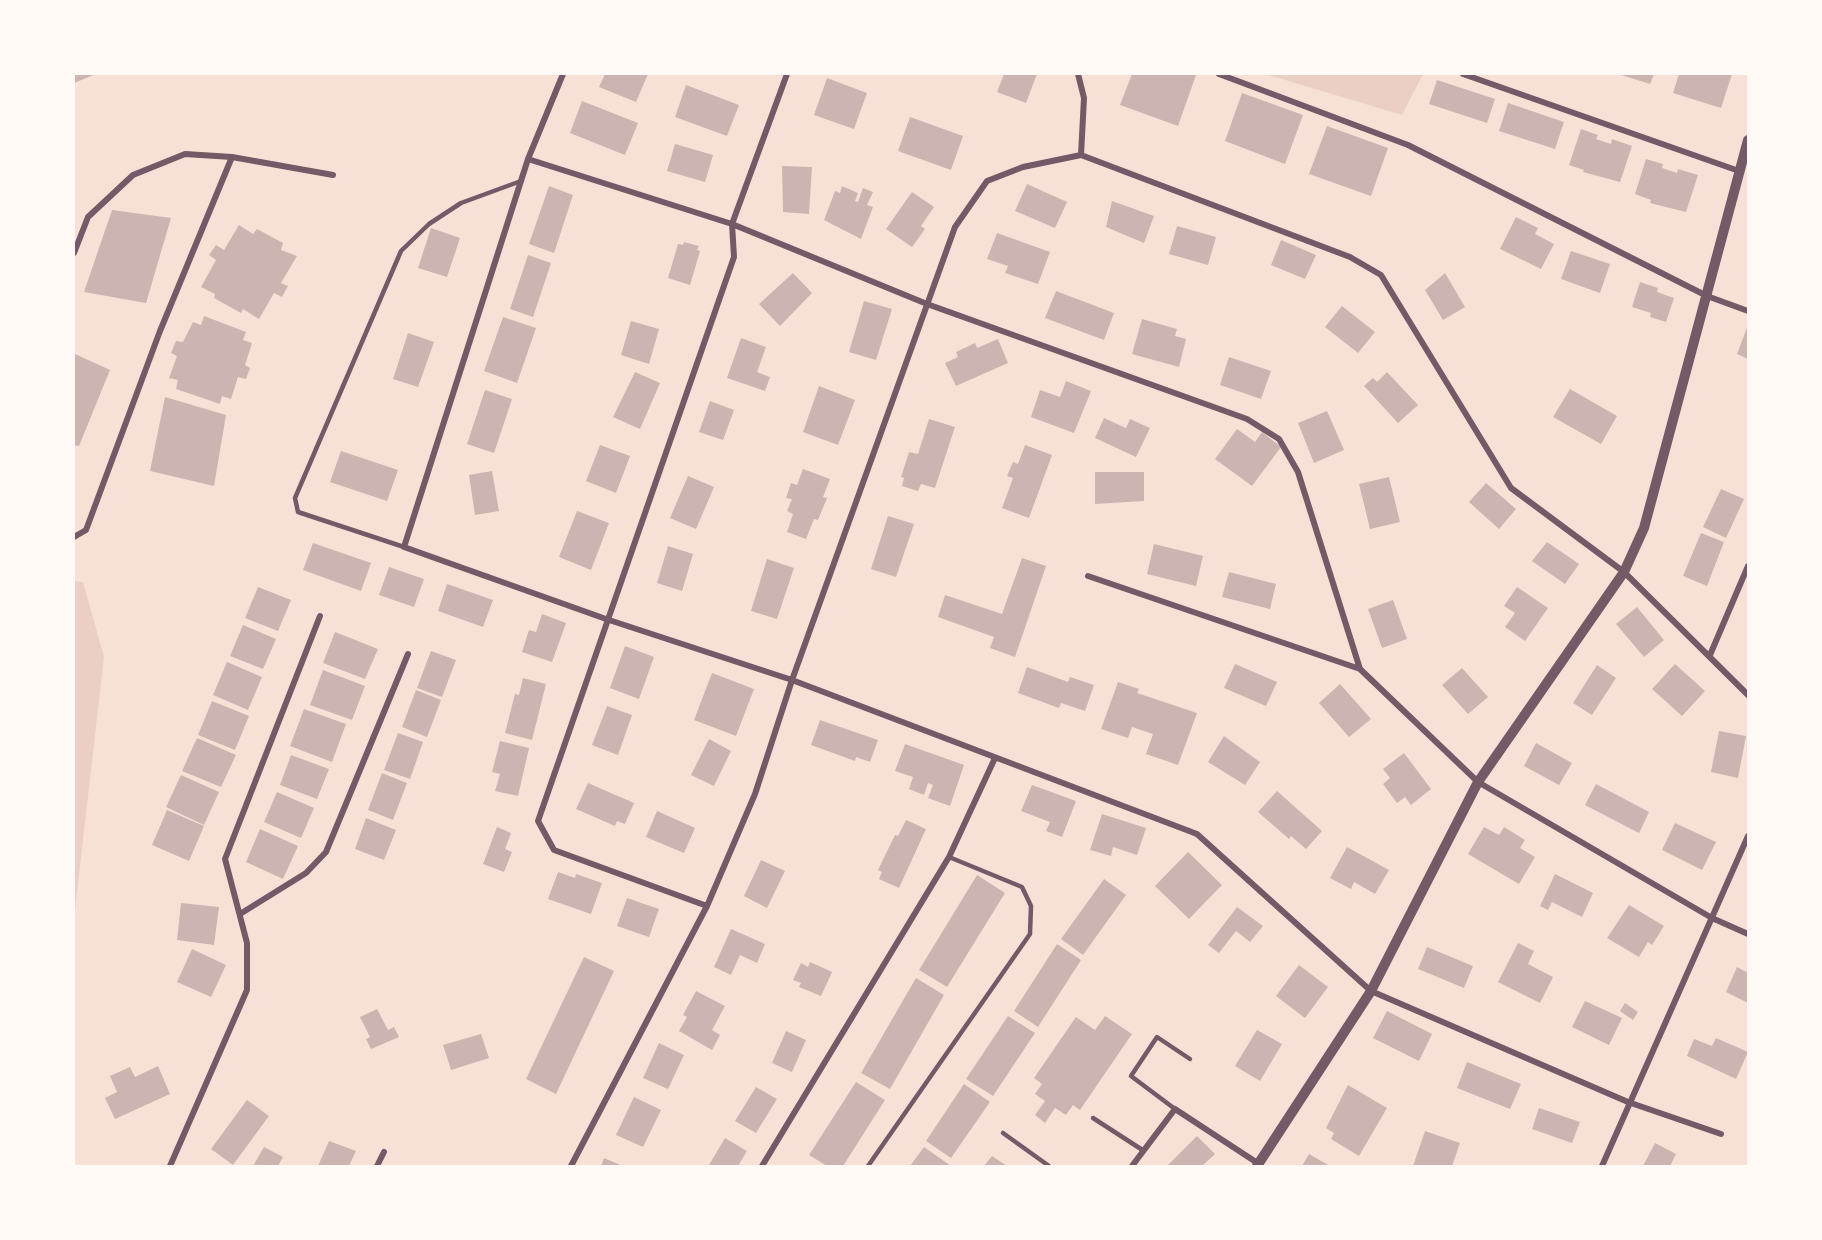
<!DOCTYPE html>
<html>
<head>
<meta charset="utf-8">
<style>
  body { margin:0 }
  #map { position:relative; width:1822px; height:1240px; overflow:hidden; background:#f7e1d7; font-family:"Fira Sans Condensed",sans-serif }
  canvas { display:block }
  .frame { position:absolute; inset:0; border:75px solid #fffaf5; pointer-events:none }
</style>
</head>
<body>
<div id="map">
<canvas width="1822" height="1240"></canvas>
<div class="frame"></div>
</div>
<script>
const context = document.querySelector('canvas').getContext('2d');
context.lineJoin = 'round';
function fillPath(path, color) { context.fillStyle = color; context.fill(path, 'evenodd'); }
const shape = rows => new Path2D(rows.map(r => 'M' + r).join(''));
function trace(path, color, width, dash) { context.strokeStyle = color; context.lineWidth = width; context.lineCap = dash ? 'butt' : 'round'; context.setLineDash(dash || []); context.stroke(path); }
const green = shape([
  [1265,74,1423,74,1402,115],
  [74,581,83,582,104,657,74,918]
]);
const building = shape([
  [74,74,96,74,74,83],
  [605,74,648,74,636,102,599,87],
  [1004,74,1037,74,1026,103,997,92],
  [1132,74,1196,75,1178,126,1120,105],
  [1618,74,1654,74,1650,84],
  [1679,74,1732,74,1721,108,1673,93],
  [827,78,867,93,854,129,814,115],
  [1437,80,1495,99,1487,123,1429,104],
  [686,85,739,105,727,136,675,117],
  [1242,93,1303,115,1285,164,1225,141],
  [582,101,638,123,625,155,570,133],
  [1508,103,1564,122,1555,149,1499,131],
  [910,117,963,136,951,170,898,151],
  [1327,126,1388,148,1371,196,1309,174],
  [1581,129,1598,135,1596,139,1611,144,1612,139,1632,146,1620,182,1583,172,1584,170,1569,165],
  [675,144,713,155,705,182,667,171],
  [1646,159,1663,164,1662,168,1677,173,1678,169,1698,175,1686,212,1650,203,1651,200,1635,194],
  [782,166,812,167,809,214,783,212],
  [1027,184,1067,202,1055,228,1015,211],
  [549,186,573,195,554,253,529,244],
  [842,186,858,193,855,201,858,202,863,188,873,192,867,205,873,207,861,239,824,220,835,191,840,193],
  [912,192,934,207,921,226,925,229,912,247,886,229],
  [1112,201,1154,216,1144,243,1106,227],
  [112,210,171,218,146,303,84,292],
  [1516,217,1538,228,1535,234,1554,244,1541,269,1500,249],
  [239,225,253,234,257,229,283,243,281,250,297,256,281,283,288,286,282,297,274,293,259,319,243,309,241,313,214,298,215,294,201,287,216,260,209,255,216,245,224,250],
  [1177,226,1216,237,1208,265,1169,254],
  [431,228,460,238,447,277,418,268],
  [997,233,1050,252,1038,284,1005,273,1008,266,987,259],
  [1281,240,1316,255,1305,279,1271,265],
  [684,242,699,246,697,250,700,251,690,285,668,278,678,244,683,245],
  [1571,251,1610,264,1600,293,1561,279],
  [528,255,551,263,533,317,510,309],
  [793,273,812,293,780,326,759,304],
  [1445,273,1465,307,1443,320,1425,290],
  [1640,282,1658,288,1657,292,1674,298,1666,322,1650,317,1651,313,1632,307],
  [1056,291,1114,313,1104,340,1045,318],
  [864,301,892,309,876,360,849,352],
  [1342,306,1375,332,1358,353,1325,327],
  [204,316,246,332,243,340,252,343,245,365,250,368,246,379,238,377,231,399,222,396,220,404,176,389,178,380,169,378,177,356,171,353,176,341,183,342,193,322,201,325],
  [503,317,536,328,517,383,484,371],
  [1142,319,1177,329,1175,336,1186,339,1179,367,1132,354],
  [631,321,659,329,649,364,621,355],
  [1748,325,1748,359,1737,354],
  [408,333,434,342,418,387,393,379],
  [741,338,766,347,757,372,770,377,765,391,727,378],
  [998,339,1008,363,956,386,945,363,958,357,956,352,975,343,977,348],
  [75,354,110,370,79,446,74,445],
  [1229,357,1271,371,1261,399,1220,385],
  [635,372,660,383,640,429,613,417],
  [1387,372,1418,405,1398,423,1364,386,1373,378,1377,382],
  [1066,381,1091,391,1074,433,1031,417,1040,390,1060,397],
  [819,386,855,400,838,445,803,432],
  [1570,389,1617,416,1601,444,1553,417],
  [485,390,512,399,494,453,467,444],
  [165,397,226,415,214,486,150,471],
  [710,401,734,410,723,440,699,432],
  [1327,411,1344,450,1314,463,1298,423],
  [1104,418,1126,428,1130,419,1150,428,1136,457,1095,438],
  [929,419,955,427,935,488,921,484,918,491,902,486,904,478,901,477,909,452,918,454],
  [1237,429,1255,442,1262,432,1281,447,1252,486,1215,459],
  [600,445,630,456,616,493,586,481],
  [1025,445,1052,455,1029,518,1002,508,1013,478,1007,476,1013,462,1018,464],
  [341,451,398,470,387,501,330,482],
  [803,469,830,479,823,497,827,498,818,520,814,519,806,539,787,532,793,514,787,511,792,499,786,498,791,483,797,485],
  [492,471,499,511,475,515,469,475],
  [1095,472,1144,472,1144,501,1095,504],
  [688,476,714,487,696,529,670,518],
  [1389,477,1400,522,1370,529,1359,484],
  [1486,483,1516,509,1499,529,1469,502],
  [1721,489,1744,499,1726,538,1703,527],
  [577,511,609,523,591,570,559,557],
  [888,516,914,524,896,577,871,569],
  [1701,533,1724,542,1707,586,1683,576],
  [1547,542,1579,564,1565,584,1532,561],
  [313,543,371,563,361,591,303,570],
  [1154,544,1203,556,1196,586,1147,574],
  [668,546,693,554,682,591,657,583],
  [1022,558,1046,566,1015,657,990,648,994,637,938,617,945,595,1002,614],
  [767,559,794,568,777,619,751,611],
  [389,567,424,579,414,607,379,595],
  [1229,572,1276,584,1270,609,1222,597],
  [447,584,493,600,483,627,438,611],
  [258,587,291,600,278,631,245,618],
  [1517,587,1548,608,1525,641,1505,627,1515,613,1504,606],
  [1393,600,1407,639,1382,648,1368,609],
  [1637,607,1664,640,1644,657,1616,624],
  [542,614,566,623,552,662,522,652,529,630,536,632],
  [243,625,276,639,263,669,230,656],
  [335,632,378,649,365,679,323,663],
  [625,646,654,657,639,699,610,688],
  [431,651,456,660,442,697,417,688],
  [227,662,262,677,248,710,213,695],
  [1235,664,1277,682,1266,706,1224,688],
  [1675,664,1705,691,1682,716,1652,689],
  [1597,665,1616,678,1592,715,1573,703],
  [1027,667,1068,682,1070,677,1094,685,1085,711,1061,703,1059,708,1018,693],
  [1462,668,1488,697,1468,714,1442,685],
  [323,670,365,686,352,720,310,705],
  [712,673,754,689,736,736,694,720],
  [523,678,546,684,532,740,505,733,515,694,519,695],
  [1118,682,1139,689,1137,693,1197,713,1178,765,1146,754,1153,734,1132,727,1128,738,1101,729],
  [1340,684,1371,719,1349,737,1319,703],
  [416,690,441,700,427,737,402,727],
  [212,701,249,716,235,750,198,735],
  [607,706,632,715,618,755,592,745],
  [304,709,346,724,332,762,290,746],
  [820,720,878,740,870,762,856,757,855,761,811,745],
  [1719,731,1746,736,1738,778,1711,772],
  [398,733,423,742,410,779,384,770],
  [1224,736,1260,762,1245,785,1208,762],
  [197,738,236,755,221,787,182,771],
  [709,739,731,751,714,786,691,775],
  [500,741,529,748,518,796,495,791,500,774,492,772],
  [1536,743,1572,763,1559,785,1524,766],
  [905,744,964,765,950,806,928,798,933,785,928,783,924,795,909,789,913,777,895,771],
  [1404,753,1431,789,1411,805,1405,797,1397,803,1383,784,1390,778,1383,769],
  [291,755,329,769,317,799,280,785],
  [382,773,407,783,393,820,368,810],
  [181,775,219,792,204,825,166,807],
  [588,783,634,803,625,824,617,821,615,826,576,809],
  [1596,784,1649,812,1639,833,1585,805],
  [1032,785,1076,801,1062,837,1046,831,1050,822,1021,811],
  [1277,791,1322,831,1306,849,1291,836,1289,839,1258,812],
  [277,792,314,808,301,838,264,822],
  [167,810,204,826,189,861,152,845],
  [657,811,695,828,684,853,646,837],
  [1102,814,1146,828,1137,855,1113,847,1111,856,1090,850],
  [366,818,396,830,384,860,355,849],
  [906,820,926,829,899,888,879,879,882,872,878,870,895,835,898,836],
  [1675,823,1716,842,1702,870,1662,850],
  [497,827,511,833,505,849,512,852,504,872,483,864],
  [1484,827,1499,835,1504,827,1525,840,1520,848,1535,857,1519,884,1468,854],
  [260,829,298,846,283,879,246,862],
  [1347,847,1389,870,1375,894,1354,882,1351,889,1330,878],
  [1188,852,1222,885,1189,919,1155,886],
  [761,860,785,871,767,908,744,896],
  [558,872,575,878,576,874,602,883,591,914,548,899],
  [1555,874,1593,893,1582,917,1552,902,1548,910,1540,906],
  [977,875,1005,893,947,987,919,970],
  [1104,879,1126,895,1083,955,1061,939],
  [627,898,659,909,649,937,617,926],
  [181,903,219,907,214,945,177,940],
  [1629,905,1664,926,1652,945,1648,942,1639,957,1607,938],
  [1237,907,1263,926,1250,942,1236,931,1219,953,1208,945],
  [731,929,765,944,757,963,740,955,731,975,714,967],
  [1518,943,1534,951,1528,964,1553,977,1540,1003,1498,982],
  [1057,944,1081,960,1038,1027,1014,1011],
  [1427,947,1473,966,1464,988,1418,969],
  [192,949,226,965,211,997,177,982],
  [584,957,614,971,556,1094,526,1079],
  [810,962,832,972,821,996,799,987,801,983,793,980,801,963,808,967],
  [1299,965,1328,987,1305,1018,1276,996],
  [1737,967,1748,973,1748,1003,1726,992],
  [916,978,944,995,890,1089,861,1073],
  [696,991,725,1006,712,1030,720,1035,712,1050,679,1031,687,1017,683,1015],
  [1585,1001,1622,1018,1609,1045,1572,1027],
  [1625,1003,1638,1012,1633,1020,1620,1011],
  [377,1009,388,1030,394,1027,399,1037,371,1049,366,1039,370,1037,360,1017],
  [1387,1011,1432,1034,1419,1061,1373,1038],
  [1008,1016,1035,1033,993,1096,966,1079],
  [1105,1016,1132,1034,1080,1110,1073,1105,1066,1115,1055,1108,1045,1123,1035,1115,1045,1101,1035,1094,1042,1084,1034,1078,1076,1017,1095,1030],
  [1257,1030,1282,1044,1260,1081,1235,1066],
  [786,1031,806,1040,792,1072,772,1063],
  [481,1034,489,1058,451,1070,443,1045],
  [1716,1038,1748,1052,1736,1079,1687,1056,1694,1039,1712,1046],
  [659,1043,684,1055,668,1089,643,1078],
  [1467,1062,1521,1084,1510,1109,1457,1088],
  [158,1066,170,1094,115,1119,105,1098,117,1092,110,1076,130,1067,135,1077],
  [856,1082,885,1100,843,1166,827,1166,809,1155],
  [964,1084,990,1102,951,1158,926,1141],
  [1348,1085,1387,1108,1359,1156,1331,1139,1334,1133,1326,1128],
  [756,1087,777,1099,756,1133,735,1121],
  [634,1097,661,1110,643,1147,616,1135],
  [247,1100,269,1116,233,1165,211,1149],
  [1539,1108,1580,1122,1572,1143,1532,1129],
  [1425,1131,1460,1143,1452,1166,1413,1166],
  [1197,1136,1215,1154,1202,1166,1167,1166],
  [725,1138,747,1151,738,1166,711,1166,709,1165],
  [329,1141,356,1151,349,1166,318,1166],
  [1655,1143,1676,1154,1670,1166,1643,1166],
  [264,1147,283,1157,278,1166,253,1166],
  [924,1147,951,1166,910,1166],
  [1309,1154,1330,1166,1302,1166],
  [992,1156,1007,1166,984,1166],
  [604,1158,623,1166,601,1166]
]);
const service = shape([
  [404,547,298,512,295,498,401,251,429,224,461,203,521,181],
  [1175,1109,1131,1076,1157,1037,1190,1059],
  [1093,1118,1144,1151],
  [1003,1133,1049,1166],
  [868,1166,1030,934,1031,906,1022,887,949,857]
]);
const minor = shape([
  [563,74,528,159,404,547,606,619,792,680,1197,834,1371,991,1628,1102,1721,1134],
  [1078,74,1084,98,1081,155],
  [1219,74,1408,145,1707,296,1748,311],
  [1463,74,1739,171],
  [1081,155,1350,257,1381,275,1511,488,1624,572,1748,695],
  [528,159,732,224,927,304,1247,419,1279,439,1298,472,1360,669,1478,782,1712,918,1748,934],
  [74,253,88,217,133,175,185,154,232,157],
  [74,537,86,530,160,331,232,157,333,175],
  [1088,576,1360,669],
  [1710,655,1748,566],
  [707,906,554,850,538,821,734,257,732,224,787,74],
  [240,914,306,873,326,852,408,654],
  [170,1166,247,990,247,943,225,859,320,616],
  [377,1166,384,1152],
  [571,1166,707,906,755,794,792,680,955,227,987,181,1023,167,1081,155],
  [762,1166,949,857,995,758],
  [1132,1166,1175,1109,1259,1164],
  [1602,1166,1748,836]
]);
const tertiary = shape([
  [1257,1166,1371,991,1478,782,1624,572,1644,528,1748,140]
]);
fillPath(green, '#ebcfc5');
fillPath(building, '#ccb4b1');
trace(service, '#755966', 4.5);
trace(minor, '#755966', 6);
trace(tertiary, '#755966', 10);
</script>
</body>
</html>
